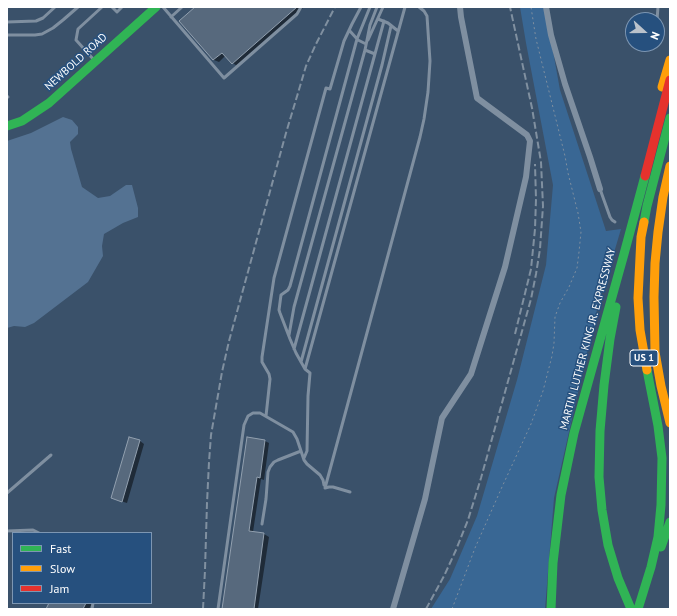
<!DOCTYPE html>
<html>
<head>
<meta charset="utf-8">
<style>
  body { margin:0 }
  #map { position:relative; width:677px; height:616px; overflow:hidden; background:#3a516a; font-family:"PT Sans",sans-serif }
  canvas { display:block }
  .frame { position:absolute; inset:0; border:8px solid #fff; pointer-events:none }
  .legend { position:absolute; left:12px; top:532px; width:140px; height:72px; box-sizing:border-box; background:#26507e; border:1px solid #7d96b2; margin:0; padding:5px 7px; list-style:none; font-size:12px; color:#fff }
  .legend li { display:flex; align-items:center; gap:8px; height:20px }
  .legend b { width:20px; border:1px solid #7d96b2 }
  .north { position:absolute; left:625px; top:12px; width:40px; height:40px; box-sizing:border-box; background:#26507e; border:1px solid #7d96b2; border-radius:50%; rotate:111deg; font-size:11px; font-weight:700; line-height:16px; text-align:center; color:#fff }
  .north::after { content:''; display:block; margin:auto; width:14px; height:18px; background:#bac2cb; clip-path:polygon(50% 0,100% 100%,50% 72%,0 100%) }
</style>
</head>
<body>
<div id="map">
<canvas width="677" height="616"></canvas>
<div class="frame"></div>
<ul class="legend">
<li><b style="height:5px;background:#30b455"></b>Fast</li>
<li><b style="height:5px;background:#ff9f0a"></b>Slow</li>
<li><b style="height:5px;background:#e5322d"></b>Jam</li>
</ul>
<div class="north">N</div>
</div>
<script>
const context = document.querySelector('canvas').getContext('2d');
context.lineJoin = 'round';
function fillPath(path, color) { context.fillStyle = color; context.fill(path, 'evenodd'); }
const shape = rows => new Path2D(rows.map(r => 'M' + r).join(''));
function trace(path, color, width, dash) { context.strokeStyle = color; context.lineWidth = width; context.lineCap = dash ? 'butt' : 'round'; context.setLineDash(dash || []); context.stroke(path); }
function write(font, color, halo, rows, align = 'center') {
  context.font = font + ' "PT Sans",sans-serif'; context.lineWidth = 3; context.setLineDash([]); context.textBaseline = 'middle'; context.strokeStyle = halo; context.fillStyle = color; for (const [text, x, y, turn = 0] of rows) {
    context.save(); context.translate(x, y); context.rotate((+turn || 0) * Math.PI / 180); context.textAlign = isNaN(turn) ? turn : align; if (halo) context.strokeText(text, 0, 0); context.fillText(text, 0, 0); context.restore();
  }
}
const green = shape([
  [520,7,545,7,560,90,606,231,621,229,595,317,554,498,545,609,431,609,450,579,477,516,517,380,546,265,553,185,526,43]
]);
const water = shape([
  [63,117,72,120,78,127,78,134,70,142,71,149,82,187,98,198,110,196,126,185,132,185,138,208,138,217,123,223,104,234,102,246,103,256,88,282,34,323,25,327,14,326,7,328,7,141,31,133]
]);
const shadow = shape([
  [197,7,304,7,237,66,233,63,226,55,219,62,214,60,181,21],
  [130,438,140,441,144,444,127,503,117,500,112,498],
  [248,438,265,441,269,443,264,480,261,479,253,532,264,534,269,537,258,609,223,609],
  [50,603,92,603,89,609,47,609]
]);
const building = shape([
  [195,7,297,7,232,64,222,53,213,60,179,21,195,7],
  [129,437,140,440,122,502,111,498,129,437],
  [247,437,265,440,260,478,257,477,249,531,264,533,254,609,222,609,247,437],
  [49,603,86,603,83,609,46,609,49,603]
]);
const path = shape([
  [452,609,475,548,502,487,531,424,543,391,552,356,554,343,555,317,560,303,569,287,577,268,579,252,581,232,578,213,568,173,565,156,536,39,531,7]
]);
const lane = shape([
  [112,7,117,12,122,7],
  [163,7,224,78,297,14,301,7],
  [171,17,182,7],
  [378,19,388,23,398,31],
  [657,20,658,7],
  [7,22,36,21,43,18,55,7],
  [657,22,658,29,657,35],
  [349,30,358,40,366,44],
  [7,35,35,35,42,34,53,28,63,20,78,7],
  [368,40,383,7],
  [655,46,655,44],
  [365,50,375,54],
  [94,60,76,40,78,29,102,7],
  [7,96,8,97],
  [600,189,610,217,612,220,615,222],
  [289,335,294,307,365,50,370,25,377,7],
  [294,349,384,21],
  [301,362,382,65,391,26],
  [305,369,405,7],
  [266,416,270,379,269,374,262,362,262,357,274,278,326,88,330,89,344,41,352,24,361,7],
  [304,458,307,451,308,396,310,373,305,369,296,353,290,339,280,313,279,310,281,295,288,290,290,286,357,39,370,7],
  [325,488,420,137,424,119,428,92,430,61,427,16,424,11,419,7],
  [325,488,329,487,333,487,350,492],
  [7,493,51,455],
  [262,524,266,499,268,472,270,467,274,462,278,460,301,451],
  [7,531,33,530,39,533],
  [92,609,93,603],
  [218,609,244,425,248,416,253,413,260,413,293,432,297,439,304,460,307,464,320,475,323,480,324,485]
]);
const street = shape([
  [546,7,551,35,565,84,590,157,600,189],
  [393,609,425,499,442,418,471,374,505,267,526,177,530,141,527,135,477,98,461,17,460,7]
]);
const fast = shape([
  [7,126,22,121,49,103,156,7],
  [644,222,647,206,670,118],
  [616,307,610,339,604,385,600,431,599,477,602,510,608,545,618,578,631,609],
  [661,547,670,522],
  [551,609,553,563,561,495,574,433,624,254,645,176],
  [638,609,651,567,658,537,661,505,662,458,658,426,647,370]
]);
const slow = shape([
  [662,87,670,60],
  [670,166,663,197,658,232,655,263,654,297,655,352,661,386,670,423],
  [644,222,641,237,638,298,640,330,647,370]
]);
const jam = shape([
  [645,176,670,80]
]);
const rail = shape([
  [515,334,531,269,535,229,536,199,535,164],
  [203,609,205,570,207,503,209,462,211,435,222,372,229,341,286,133,298,93,306,66,316,44,335,7],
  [426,609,444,576,456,550,468,520,481,478,531,299,536,274,540,249,543,206,541,162,532,108,510,7]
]);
const shields = [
  [644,358,28]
];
const shieldNames = [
  ["US 1",644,358]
];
const streetNames = [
  ["NEWBOLD ROAD",76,62,-42],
  ["MARTIN LUTHER KING JR. EXPRESSWAY",588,339,-75]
];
fillPath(green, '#396794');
fillPath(water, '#547292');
fillPath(shadow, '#0007');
fillPath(building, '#57697d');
trace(building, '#92a0af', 1);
trace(path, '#7f8fa0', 1, [2, 3]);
trace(lane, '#7f8fa0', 3);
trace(street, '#7f8fa0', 6);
trace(fast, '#30b455', 9);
trace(slow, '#ff9f0a', 9);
trace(jam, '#e5322d', 9);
trace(rail, '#8090a0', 2, [7, 3]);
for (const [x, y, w] of shields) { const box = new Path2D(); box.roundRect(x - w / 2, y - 8, w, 16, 3); context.fillStyle = '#26507e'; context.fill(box); trace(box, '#fff', 1); }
write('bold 10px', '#fff', null, shieldNames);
write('11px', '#fff', '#26507e', streetNames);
</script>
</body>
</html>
